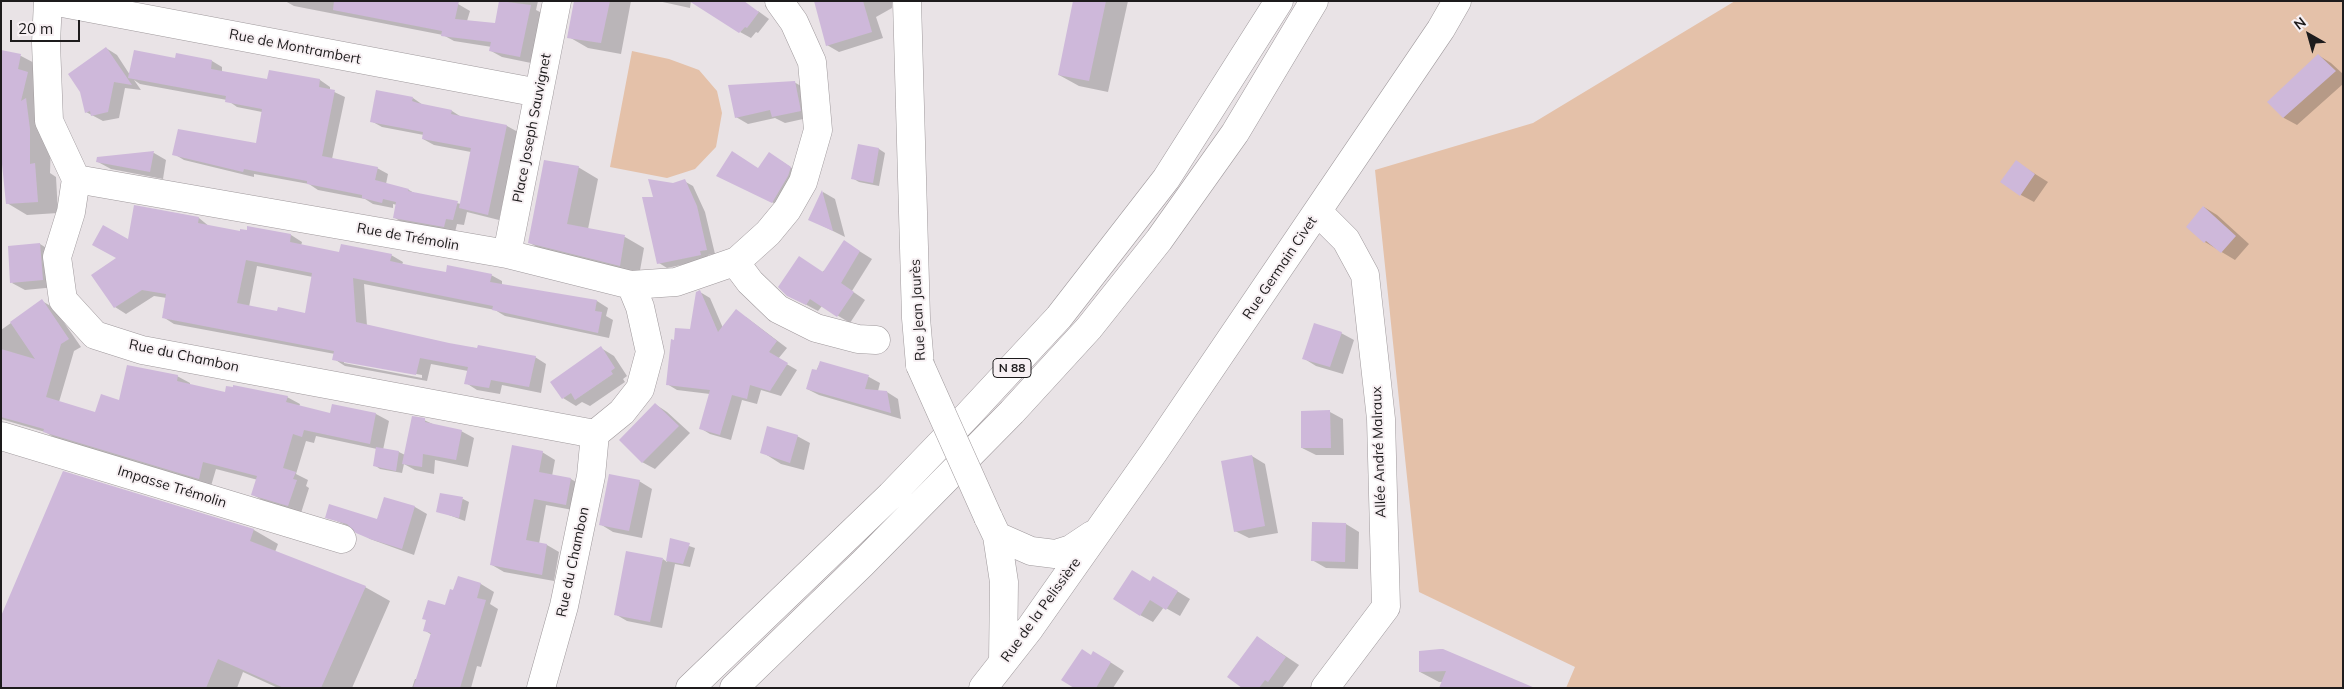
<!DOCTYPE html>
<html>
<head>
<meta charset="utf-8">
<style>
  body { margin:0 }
  #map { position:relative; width:2344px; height:689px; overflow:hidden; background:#e9e3e6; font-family:Mulish,sans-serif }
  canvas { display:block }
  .frame { position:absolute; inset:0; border:2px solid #1d1b1c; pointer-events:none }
  .north { position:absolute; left:2284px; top:10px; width:50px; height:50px; -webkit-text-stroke:4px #f7f0f3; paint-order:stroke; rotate:322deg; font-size:14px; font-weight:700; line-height:20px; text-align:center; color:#1d1b1c }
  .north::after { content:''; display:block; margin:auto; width:18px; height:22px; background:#1d1b1c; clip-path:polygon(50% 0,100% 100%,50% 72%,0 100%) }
  .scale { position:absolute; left:10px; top:20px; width:70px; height:22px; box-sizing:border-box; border:2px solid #1d1b1c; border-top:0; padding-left:6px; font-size:15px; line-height:18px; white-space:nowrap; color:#1d1b1c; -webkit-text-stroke:4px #f7f0f3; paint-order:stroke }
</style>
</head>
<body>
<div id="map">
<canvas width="2344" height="689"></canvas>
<div class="frame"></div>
<div class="north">N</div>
<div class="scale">20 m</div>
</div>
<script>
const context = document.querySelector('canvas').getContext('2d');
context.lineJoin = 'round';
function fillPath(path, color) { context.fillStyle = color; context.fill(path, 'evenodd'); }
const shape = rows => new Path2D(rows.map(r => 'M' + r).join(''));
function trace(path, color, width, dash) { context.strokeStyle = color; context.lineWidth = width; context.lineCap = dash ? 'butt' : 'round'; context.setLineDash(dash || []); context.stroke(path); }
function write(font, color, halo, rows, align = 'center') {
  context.font = font + ' Mulish,sans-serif'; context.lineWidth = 4; context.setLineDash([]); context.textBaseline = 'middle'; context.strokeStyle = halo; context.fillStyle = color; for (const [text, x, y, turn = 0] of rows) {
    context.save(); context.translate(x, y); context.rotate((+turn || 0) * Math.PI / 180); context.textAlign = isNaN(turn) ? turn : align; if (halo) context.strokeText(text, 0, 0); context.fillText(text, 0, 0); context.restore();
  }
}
const green = shape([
  [1735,1,2343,1,2343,688,1566,688,1575,667,1419,592,1375,170,1533,123],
  [632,51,669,59,699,70,717,91,722,113,716,147,695,169,667,178,610,167]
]);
const shadow = shape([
  [285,1,443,1,458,4,470,11,467,21,496,25,501,1,538,1,536,10,542,13,531,63,502,57,491,51,492,47,454,41,443,35,294,6],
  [575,1,631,1,621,54,588,48,569,37],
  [658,1,691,1,690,8],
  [815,1,892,1,892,8,876,17,883,38,839,52,827,45],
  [1075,1,1128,1,1108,92,1079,86,1059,75],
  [758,11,769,19,758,33,756,32,751,38,740,32],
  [1,47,2,52,21,56,42,67,51,141,50,173,56,177,58,213,27,215,7,203,3,157,1,160],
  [106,48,117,55,130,75,176,60,212,61,222,67,222,72,268,80,270,71,320,80,330,87,330,90,345,97,332,159,377,168,388,174,386,184,409,190,416,194,461,204,471,152,434,145,423,139,424,135,382,127,371,121,413,98,423,105,452,111,463,118,507,126,518,132,499,220,467,212,464,225,457,224,455,232,405,224,395,218,397,205,393,204,393,208,373,204,365,199,318,190,309,184,254,174,254,177,184,160,174,154,257,144,262,112,237,107,227,100,140,84,134,80,141,90,125,88,119,118,103,121,86,112],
  [2318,55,2331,63,2343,74,2343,84,2297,125,2284,118,2269,102],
  [794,82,806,89,812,117,785,123,775,118,748,124,736,117],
  [859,145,879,149,885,153,879,186,859,182,852,178],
  [154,153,166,160,163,179,111,169,98,162],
  [780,160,801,174,784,208,718,176,759,169],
  [2016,162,2048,182,2034,202,2021,195],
  [578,167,598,179,588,229,625,237,644,248,639,276,549,254,530,243],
  [684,181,693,186,705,212,715,254,708,255,709,259,667,268,659,263,654,199,673,185],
  [823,192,835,199,845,237,809,219],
  [135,206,199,218,210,227,241,233,291,235,302,242,301,246,340,254,391,255,403,262,402,265,447,274,491,275,502,281,502,285,597,301,608,308,606,316,613,320,609,338,505,316,495,310,364,284,367,326,448,344,535,357,546,364,541,393,502,385,500,394,477,390,466,383,468,371,431,364,427,381,345,366,334,359,335,354,174,324,163,317,167,298,154,296,126,314,115,307,118,258,129,241],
  [257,266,313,277,306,314,278,313,249,307],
  [344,361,422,375,422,378,344,363],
  [2204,207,2217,215,2249,244,2235,260,2205,242],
  [40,244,53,252,56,287,25,290,12,283],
  [856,249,872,259,852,291,865,300,850,323,822,306,818,311,788,295],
  [700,292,710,298,723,328,746,317,787,348,778,359,797,370,781,396,761,390,757,404,742,400,731,440,710,434,700,428,710,394,677,390,667,384,675,341,691,331],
  [42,301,54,308,81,347,74,351,59,402,96,414,177,376,190,383,190,385,226,394,287,397,300,404,299,407,331,415,333,406,376,414,389,421,383,450,399,452,405,455,424,420,435,425,461,431,474,438,468,467,435,460,434,474,415,470,404,464,402,473,380,469,374,465,377,449,316,436,314,443,306,441,296,474,308,480,306,486,309,488,301,513,266,502,253,495,258,480,216,469,211,486,57,439,45,432,1,419,1,330],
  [1341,333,1354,340,1343,374,1316,366,1303,358],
  [601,348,614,356,627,376,623,379,625,382,590,406,582,402,576,406,563,398],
  [820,363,869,377,880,383,878,391,887,392,898,399,901,419,819,395,807,389],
  [655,404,667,412,690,433,655,469,642,462],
  [1330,412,1343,419,1344,455,1316,455,1302,448],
  [797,436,810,443,804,470,781,464,762,452],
  [542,452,555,460,552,476,571,479,583,486,578,511,546,505,539,544,547,545,559,552,554,581,504,572,492,565],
  [1252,456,1265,464,1278,533,1249,538,1235,531],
  [64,473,254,530,278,544,275,552,365,587,390,601,352,688,278,688,243,672,237,688,1,688],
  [639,481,652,489,642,538,613,532,600,524],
  [385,498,415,507,427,514,414,555,370,539,353,528,327,517,377,520],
  [463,499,469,502,465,521,438,511],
  [1346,524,1359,532,1358,569,1326,568,1312,560],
  [671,540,695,548,690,567,675,564,662,628,627,621,615,614,663,559,667,562],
  [459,577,481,584,494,592,490,604,498,609,481,667,477,666,471,688,412,688,415,679,417,679,432,635,424,630,446,607],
  [1151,582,1167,585,1190,599,1180,616,1164,607,1153,622,1140,615],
  [1257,637,1299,665,1282,688,1244,688],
  [1420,652,1513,679,1439,682,1420,672],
  [1091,657,1107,660,1124,671,1113,688,1076,688]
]);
const building = shape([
  [334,1,459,1,455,19,495,23,499,1,531,5,520,57,489,51,491,42,441,36,442,31,333,10],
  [574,1,610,1,601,43,567,38],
  [689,1,744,1,759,12,747,28,745,27,739,33],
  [814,1,863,1,872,32,826,46],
  [1073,1,1106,1,1089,81,1058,75],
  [106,47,132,85,114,82,108,112,91,116,90,111,85,113,80,92,68,74],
  [1,50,21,54,18,69,28,72,21,101,26,98,30,129,30,164,35,163,38,202,6,204,1,154],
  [134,50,175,58,176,53,212,60,211,69,267,79,269,70,320,79,319,87,335,90,322,156,378,167,375,180,409,189,408,191,458,201,453,220,446,219,444,227,393,218,396,202,383,199,382,203,362,198,362,195,307,184,307,181,244,169,243,172,172,155,178,129,256,143,262,109,225,102,226,96,128,78],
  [2318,54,2336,71,2283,118,2267,102],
  [795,81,801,111,772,117,770,110,735,118,728,85],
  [376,90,413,97,412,101,418,103,452,110,451,114,507,125,488,215,459,208,471,148,422,139,423,132,370,122],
  [858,144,879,148,873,183,851,179],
  [154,151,150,172,96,162,97,157],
  [732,151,758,168,769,152,791,167,788,176,772,203,716,176],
  [544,160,579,166,567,224,625,235,620,266,528,243],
  [2016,160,2035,174,2020,196,2000,182],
  [648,179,673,183,685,179,697,206,707,250,700,251,701,255,657,264,642,197,653,197],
  [822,190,833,231,808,220],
  [134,205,199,217,198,223,240,231,240,229,247,230,247,226,291,234,290,242,339,252,341,244,392,254,390,261,413,266,446,272,447,265,492,274,490,282,597,300,595,311,602,312,598,333,492,310,493,306,353,278,356,322,449,343,477,348,478,345,536,356,529,387,491,380,489,388,464,384,468,367,420,358,416,375,332,360,334,351,162,318,166,294,142,290,114,308,91,275,116,258,92,245,103,225,128,239],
  [246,260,312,273,305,313,278,307,277,311,237,303],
  [2203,206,2236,236,2221,253,2206,241,2204,243,2186,227],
  [844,240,860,251,841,283,854,292,837,317,810,299,806,305,787,296,778,287,799,256,823,272],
  [40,243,43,280,10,283,8,246],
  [700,290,718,332,736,309,777,341,769,352,788,363,770,391,750,385,747,399,732,395,720,435,699,429,710,390,666,385,671,339,674,340,675,328,690,329,696,292],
  [42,299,69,339,61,344,46,397,95,412,101,394,119,400,127,365,178,375,177,381,225,392,226,386,233,387,233,385,288,396,286,402,330,413,332,404,376,413,370,444,304,430,302,437,293,434,283,468,296,472,293,479,297,480,288,506,251,495,257,476,203,462,199,479,43,432,44,429,1,417,1,349,35,359,10,322],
  [1314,323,1342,332,1330,367,1302,359],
  [601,346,615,368,611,371,613,374,575,400,571,393,562,399,550,382],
  [820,361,869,375,865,389,887,391,891,413,806,389,812,369,817,370],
  [655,403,679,426,642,463,619,440],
  [1330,410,1331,448,1301,448,1301,411],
  [412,416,425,418,425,422,462,430,456,460,423,454,422,467,402,464],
  [767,426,798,435,790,463,760,453],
  [512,445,543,451,539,472,571,478,566,505,534,499,526,540,547,544,542,575,490,565],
  [376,447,399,451,396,471,373,466],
  [1252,455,1265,526,1234,532,1221,461],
  [63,471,254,529,250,541,366,586,321,688,284,688,218,659,206,688,1,688,1,616],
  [609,474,640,480,629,531,599,525],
  [440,493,463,497,459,518,436,512],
  [384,497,415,506,402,549,370,539,356,533,347,524,325,518,329,504,377,519],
  [1312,522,1346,523,1345,562,1311,561],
  [670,538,690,543,683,564,666,561],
  [626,551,663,558,650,622,614,615],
  [1132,570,1150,581,1153,576,1178,591,1166,610,1150,600,1140,616,1113,599],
  [458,576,481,583,477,598,486,600,460,688,413,688,431,633,423,631,426,620,422,619,428,600,445,605,450,589,453,590],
  [1257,636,1286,657,1268,682,1265,680,1259,688,1242,688,1227,677],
  [1082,649,1091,655,1093,651,1111,662,1096,688,1074,688,1061,680],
  [1440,649,1443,649,1535,688,1439,688,1446,671,1419,672,1419,651]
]);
const minor = shape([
  [48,1,46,43,49,121,76,179,71,212,57,257,63,300,95,335,142,350,595,434,622,412,640,389,650,352,640,307,631,285],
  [52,1,539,93],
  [907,1,916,318,920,365],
  [76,179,507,254,631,285,676,282,737,261,768,233,787,210,803,182,818,130,812,62,794,22,779,1],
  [1318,212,1346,240,1365,275,1381,419,1386,607,1325,688],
  [507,254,557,1],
  [735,262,750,282,778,309,816,328,858,339,876,340],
  [1,436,342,539],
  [988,517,997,536,1004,582,1003,662],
  [997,536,1031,551,1055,554,1071,549,1092,535],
  [541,688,564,606,591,476,595,434],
  [983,688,1030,628,1154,452,1441,29,1457,1]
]);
const highway = shape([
  [690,688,891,495,969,414,1059,317,1166,179,1279,1],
  [734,688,862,564,1012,412,1089,328,1159,240,1235,133,1314,1]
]);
const minorBridge = shape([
  [920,365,988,517]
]);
const shields = [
  [1012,368,38]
];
const shieldNames = [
  ["N 88",1012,368]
];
const streetNames = [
  ["Rue de Montrambert",295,47,11],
  ["Place Joseph Sauvignet",532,128,-79],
  ["Rue de Trémolin",408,237,10],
  ["Rue Germain Civet",1280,268,-56],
  ["Rue Jean Jaurès",918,310,-93],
  ["Rue du Chambon",184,356,12],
  ["Allée André Malraux",1379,452,-92],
  ["Impasse Trémolin",172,487,17],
  ["Rue du Chambon",573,562,-78],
  ["Rue de la Pelissière",1041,610,-54]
];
fillPath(green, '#e4c1a9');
fillPath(shadow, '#0003');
fillPath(building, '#ceb8da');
trace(minor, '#9f999c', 29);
trace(highway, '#9f999c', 29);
trace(minor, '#fff', 28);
trace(highway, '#fff', 28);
trace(minorBridge, '#9f999c', 29, []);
trace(minorBridge, '#fff', 28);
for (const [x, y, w] of shields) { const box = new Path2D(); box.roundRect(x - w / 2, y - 9.5, w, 19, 4); context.fillStyle = '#f7f0f3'; context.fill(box); trace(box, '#1d1b1c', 1); }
write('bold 12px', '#1d1b1c', null, shieldNames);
write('14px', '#1d1b1c', '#f7f0f3', streetNames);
</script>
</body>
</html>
